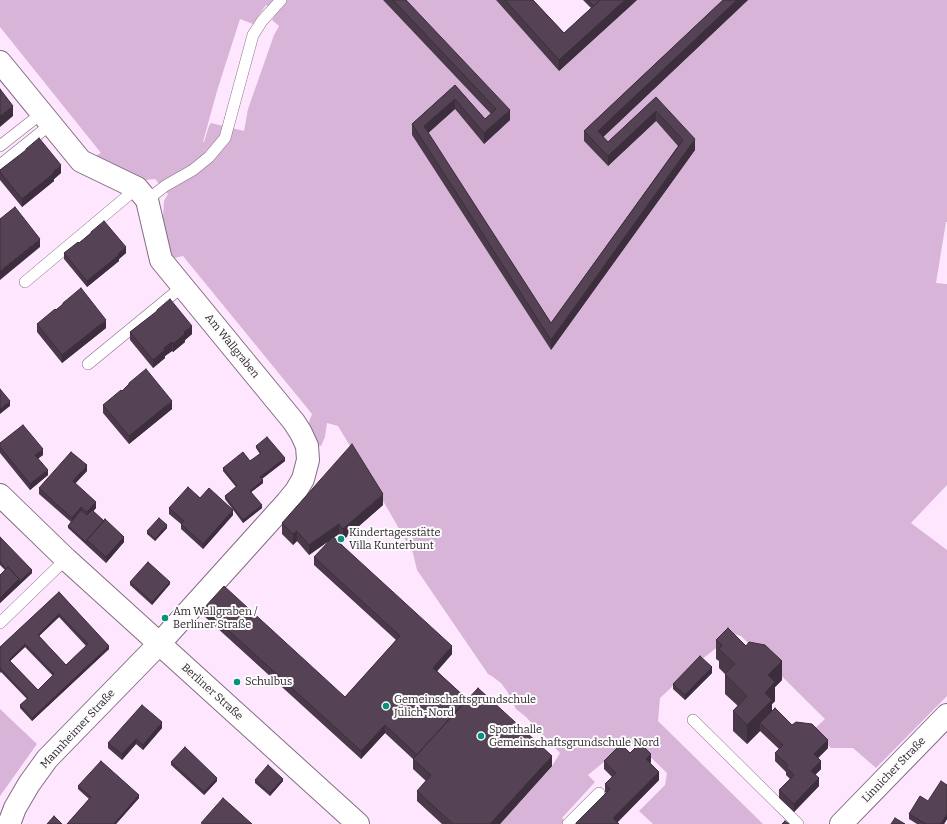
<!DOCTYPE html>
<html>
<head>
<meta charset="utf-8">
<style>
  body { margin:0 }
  canvas { display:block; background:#fee6fe }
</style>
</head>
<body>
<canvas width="947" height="824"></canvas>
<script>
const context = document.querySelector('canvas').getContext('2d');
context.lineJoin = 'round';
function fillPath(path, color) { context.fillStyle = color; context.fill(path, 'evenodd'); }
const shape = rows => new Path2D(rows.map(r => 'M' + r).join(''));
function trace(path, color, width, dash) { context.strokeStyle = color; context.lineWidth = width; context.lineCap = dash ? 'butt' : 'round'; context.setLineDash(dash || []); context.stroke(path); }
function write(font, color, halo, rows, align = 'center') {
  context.font = font + ' Bitter,serif'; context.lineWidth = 4; context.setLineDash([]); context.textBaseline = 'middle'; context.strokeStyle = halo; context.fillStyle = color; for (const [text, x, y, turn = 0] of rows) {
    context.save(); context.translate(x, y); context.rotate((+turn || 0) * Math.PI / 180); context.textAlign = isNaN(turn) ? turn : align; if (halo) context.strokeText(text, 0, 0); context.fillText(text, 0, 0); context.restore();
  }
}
const green = shape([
  [0,0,383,0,496,119,485,130,455,96,412,135,551,350,695,150,656,108,608,153,598,142,748,0,947,0,947,222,946,222,936,283,947,284,947,485,911,523,947,550,947,696,876,768,853,748,831,748,813,730,825,719,741,636,734,634,701,660,660,698,658,721,763,824,653,824,639,811,665,785,667,773,637,744,621,748,588,775,595,782,562,818,568,824,500,824,552,766,560,753,526,717,516,709,507,691,501,683,493,677,488,674,417,570,413,553,386,506,338,426,327,423,325,437,321,446,318,445,311,439,307,427,312,414,183,256,170,259,162,232,164,201,168,194,155,179,146,180,91,158,101,153,0,27],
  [266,5,277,12,272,20,279,26,274,35,248,109,244,131,211,123,209,126,204,142,203,142,217,91,240,19,253,24],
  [396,0,496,0,559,71,637,0,734,0,584,141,608,166,656,121,683,150,551,334,424,137,455,109,484,144,510,120],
  [0,709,37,744,0,796]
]);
const lane = shape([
  [0,146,42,113],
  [0,165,51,124],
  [147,200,165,186,193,170,209,157,225,138,253,35,262,21,281,0],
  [25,282,137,188],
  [88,364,183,286],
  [0,623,66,559],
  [693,720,798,824],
  [568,824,599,793]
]);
const street = shape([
  [0,62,81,161,137,188,147,200,161,260,294,422,301,433,307,446,308,460,303,479,296,491,287,502,159,644,47,759,29,784,15,808,9,824],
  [0,495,66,559,358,824]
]);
const secondary = shape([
  [841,824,947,715]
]);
const wall = shape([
  [383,0,406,0,510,120,484,144,455,109,428,133,551,323,678,146,656,121,608,166,584,141,584,131,723,0,748,0,603,137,608,142,656,97,695,150,551,350,412,135,412,124,455,85,485,119,491,114],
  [496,0,533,0,564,33,591,8,583,0,637,0,559,71],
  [26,149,61,173,54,179,54,181,22,207,0,180,0,170,26,151],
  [91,232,126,253,119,259,119,261,87,287,64,259,64,253,79,243,91,233],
  [63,303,106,328,62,363,37,332,37,324,56,310,63,304],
  [157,310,192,334,185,340,185,342,173,352,172,351,165,356,165,358,153,368,130,340,130,332,157,312],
  [129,383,172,409,129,444,103,413,103,405,122,391,129,385],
  [0,443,43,455,38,458,48,475,30,490,0,453],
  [256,446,285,461,262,479,263,483,251,492,262,508,243,523,225,499,225,496,236,487,223,471,223,468,250,461,260,454,256,448],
  [87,471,75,483,96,508,93,511,124,542,106,563,68,528,68,526,71,522,39,494,39,488],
  [200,498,233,515,203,549,181,529,181,524,169,514,169,508],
  [383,505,343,540,339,534,334,537,452,654,437,671,467,699,552,766,500,824,442,824,417,801,417,791,426,781,413,769,413,759,385,733,361,759,204,616,204,608,345,697,396,640,314,565,314,557,330,540,309,555,297,541,293,545,282,534,282,523],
  [167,528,155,541,147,534,147,531],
  [0,537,32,573,0,603,0,575,5,570,0,565],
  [130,582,170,584,152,605,130,585],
  [59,592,109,649,32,721,20,708,20,705,27,699,1,672,0,673,0,647],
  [59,617,86,646,66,665,39,636],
  [25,647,53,676,38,690,10,661],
  [716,640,782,680,775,687,775,701,772,704,772,711,792,725,828,748,818,758,821,769,815,775,819,786,794,812,779,798,779,790,790,779,786,775,786,772,775,761,775,753,779,749,760,731,747,744,733,731,733,711,738,706,725,694,725,674,719,668,719,661,716,659],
  [712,673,685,700,673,689,673,684],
  [162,728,143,750,136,744,122,760,108,748,108,743],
  [630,753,651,762,650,763,659,780,617,822,619,824,576,824,606,793,605,792,605,784,612,777,604,769,604,761],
  [171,762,217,781,204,795,171,765],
  [255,780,283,781,270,796,255,783],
  [947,785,947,819,944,824,917,824,909,819,909,814,928,801],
  [78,786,139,798,116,824,67,824,89,799,78,789]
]);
const shadedWall = shape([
  [625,0,637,0,559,71,559,60],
  [737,0,748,0,598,142,598,131],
  [455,99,455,109,424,137,424,126],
  [13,106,13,116,0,127,0,116],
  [510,110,510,120,484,144,484,133],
  [656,111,656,121,608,166,608,156],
  [695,139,695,150,551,350,551,340],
  [61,165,61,173,54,179,54,181,22,207,22,199],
  [40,239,40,247,0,280,0,271],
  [126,247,126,253,119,259,119,261,87,287,87,281],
  [106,320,106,328,62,363,62,355],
  [192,326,192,334,185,340,185,342,173,352,173,344,184,332],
  [172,342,172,351,165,356,165,358,153,368,153,360,164,348],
  [10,401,10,406,0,414,0,409],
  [172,401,172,409,129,444,129,436],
  [43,449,43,455,35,461,35,455],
  [285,458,285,461,260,480,260,477],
  [87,465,87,471,73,486,73,481],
  [48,470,48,475,30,490,30,484],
  [263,480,263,483,250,493,250,491],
  [383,494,383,505,343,540,343,529],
  [96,502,96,508,87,518,87,512],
  [262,505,262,508,243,523,243,520],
  [81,507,81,513,72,523,72,518],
  [233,510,233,515,203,549,203,544],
  [339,524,339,534,309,555,309,545],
  [167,525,167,528,155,541,155,539],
  [297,531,297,541,293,545,293,534],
  [124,537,124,542,106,563,106,557],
  [32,570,32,573,0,603,0,598,19,579],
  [170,582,170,584,152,605,152,602],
  [59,614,59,617,38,637,38,635],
  [25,644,25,647,9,662,9,660],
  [109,646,109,649,32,721,32,718],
  [452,646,452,654,433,676,433,668],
  [782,661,782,680,775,687,775,701,772,704,772,719,760,723,760,731,747,744,747,725,765,693,768,675],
  [712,667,712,673,685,700,685,695],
  [162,722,162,728,143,750,143,745],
  [385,725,385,733,361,759,361,751],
  [136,739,136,744,122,760,122,754],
  [828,740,828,748,814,762,814,754],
  [651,754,651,762,646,767,646,759],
  [552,756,552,766,500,824,490,824],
  [821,761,821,769,811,779,811,771],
  [659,772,659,780,616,824,613,818],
  [217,778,217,781,204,795,204,792],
  [819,778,819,786,794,812,794,804],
  [283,779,283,781,270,796,270,793],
  [139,795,139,798,116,824,114,824],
  [947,814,947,819,944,824,941,824]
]);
const building = shape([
  [393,0,406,0,510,110,484,133,455,99,424,126,551,323,683,140,656,111,608,156,584,131,723,0,737,0,598,131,608,142,656,97,695,139,551,340,412,124,455,85,485,119,496,109,393,0],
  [505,0,533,0,564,33,600,0,625,0,559,60,505,0],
  [588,0,600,0,594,6,588,0],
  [0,89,13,106,0,116,0,89],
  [39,138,61,165,53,172,54,173,22,199,0,172,0,170,26,150,26,149,39,138],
  [15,207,40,239,0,271,0,219,15,207],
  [104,221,126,247,118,254,119,255,87,281,64,253,78,242,79,243,91,233,91,232,104,221],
  [81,288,106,320,62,355,37,324,55,309,56,310,63,304,63,303,81,288],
  [170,299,192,326,184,332,185,334,173,344,172,342,164,348,165,350,153,360,130,332,157,311,157,310,170,299],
  [146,369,172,401,129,436,103,405,121,390,122,391,129,384,129,383,146,369],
  [0,389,10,401,0,409,0,389],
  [23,425,43,449,35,455,48,470,30,484,0,447,0,443,23,425],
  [267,437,285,458,260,477,263,480,250,491,262,505,243,520,225,496,237,486,223,468,243,452,250,461,261,453,256,446,267,437],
  [352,444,383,494,343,529,339,524,309,545,297,531,293,534,282,523,352,444],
  [71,452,87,465,73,481,96,502,87,512,81,507,72,518,39,488,71,452],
  [188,487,200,498,209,488,233,510,203,544,181,524,184,521,169,508,188,487],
  [81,510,87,515,92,510,104,521,87,540,87,543,68,526,81,510],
  [159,518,167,525,155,539,147,531,159,518],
  [105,519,124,537,106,557,87,540,105,519],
  [0,537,32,570,19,582,19,579,8,567,6,569,0,562,0,537],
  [333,537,452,646,433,668,467,699,417,755,385,725,361,751,204,608,224,586,345,697,400,636,314,557,333,537],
  [148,562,170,582,152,602,130,582,148,562],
  [8,567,19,579,0,598,0,575,8,567],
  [59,592,109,646,32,718,20,705,28,698,1,669,0,670,0,647,59,592],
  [59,614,88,644,66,665,38,635,59,614],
  [25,644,54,674,38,690,9,660,25,644],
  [728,628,746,646,749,642,765,645,782,661,768,675,775,682,765,693,772,700,747,725,733,711,747,696,725,674,735,664,719,649,722,645,716,640,728,628],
  [700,656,712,667,685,695,673,684,700,656],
  [478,688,552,756,490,824,453,824,417,791,431,775,413,759,478,688],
  [142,705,162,722,143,745,136,739,122,754,108,743,142,705],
  [775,708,792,725,796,722,812,724,828,740,814,754,821,761,811,771,819,778,794,804,779,790,794,775,786,767,788,765,775,753,783,745,760,723,775,708],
  [640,743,651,754,646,759,659,772,613,818,619,824,576,824,576,823,610,789,605,784,616,773,604,761,621,744,630,753,640,743],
  [185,747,217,778,204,792,171,762,185,747],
  [101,761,139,795,114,824,67,824,91,797,78,786,101,761],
  [268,765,283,779,270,793,255,780,268,765],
  [941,781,947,785,947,814,941,824,926,824,909,814,920,796,928,801,941,781],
  [223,798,252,824,203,824,201,823,223,798],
  [54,816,62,824,47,824,54,816],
  [895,818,905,824,891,824,895,818],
  [785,821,789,824,782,824,785,821]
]);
const markers = [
  [341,539,4,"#08917b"],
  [165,618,4,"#08917b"],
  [237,682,4,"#08917b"],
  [386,706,4,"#08917b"],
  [481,736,4,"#08917b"]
];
const streetNames = [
  ["Am Wallgraben",232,346,51],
  ["Berliner Straße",212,692,42],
  ["Mannheimer Straße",78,729,-47],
  ["Linnicher Straße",894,770,-46]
];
const poiNames = [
  ["Kindertagesstätte",349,533],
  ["Villa Kunterbunt",349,546],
  ["Am Wallgraben /",173,612],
  ["Berliner Straße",173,625],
  ["Schulbus",245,682],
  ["Gemeinschaftsgrundschule",394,700],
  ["Jülich-Nord",394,713],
  ["Sporthalle",489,730],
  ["Gemeinschaftsgrundschule Nord",489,743]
];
fillPath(green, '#d8b5d8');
trace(lane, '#836d82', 12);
trace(street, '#836d82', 24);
trace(secondary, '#836d82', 24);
trace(lane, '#fff', 11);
trace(street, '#fff', 22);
trace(secondary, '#fff', 22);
fillPath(wall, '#493949');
fillPath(shadedWall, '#3c2e3c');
fillPath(building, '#554255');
trace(building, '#3c2e3c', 1);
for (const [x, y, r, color] of markers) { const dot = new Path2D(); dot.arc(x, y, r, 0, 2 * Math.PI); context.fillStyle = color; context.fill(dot); trace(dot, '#fcfcfc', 1.5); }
write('11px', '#281f27', '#fcfcfc', streetNames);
write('11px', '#281f27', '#fcfcfc', poiNames, 'left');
</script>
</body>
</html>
